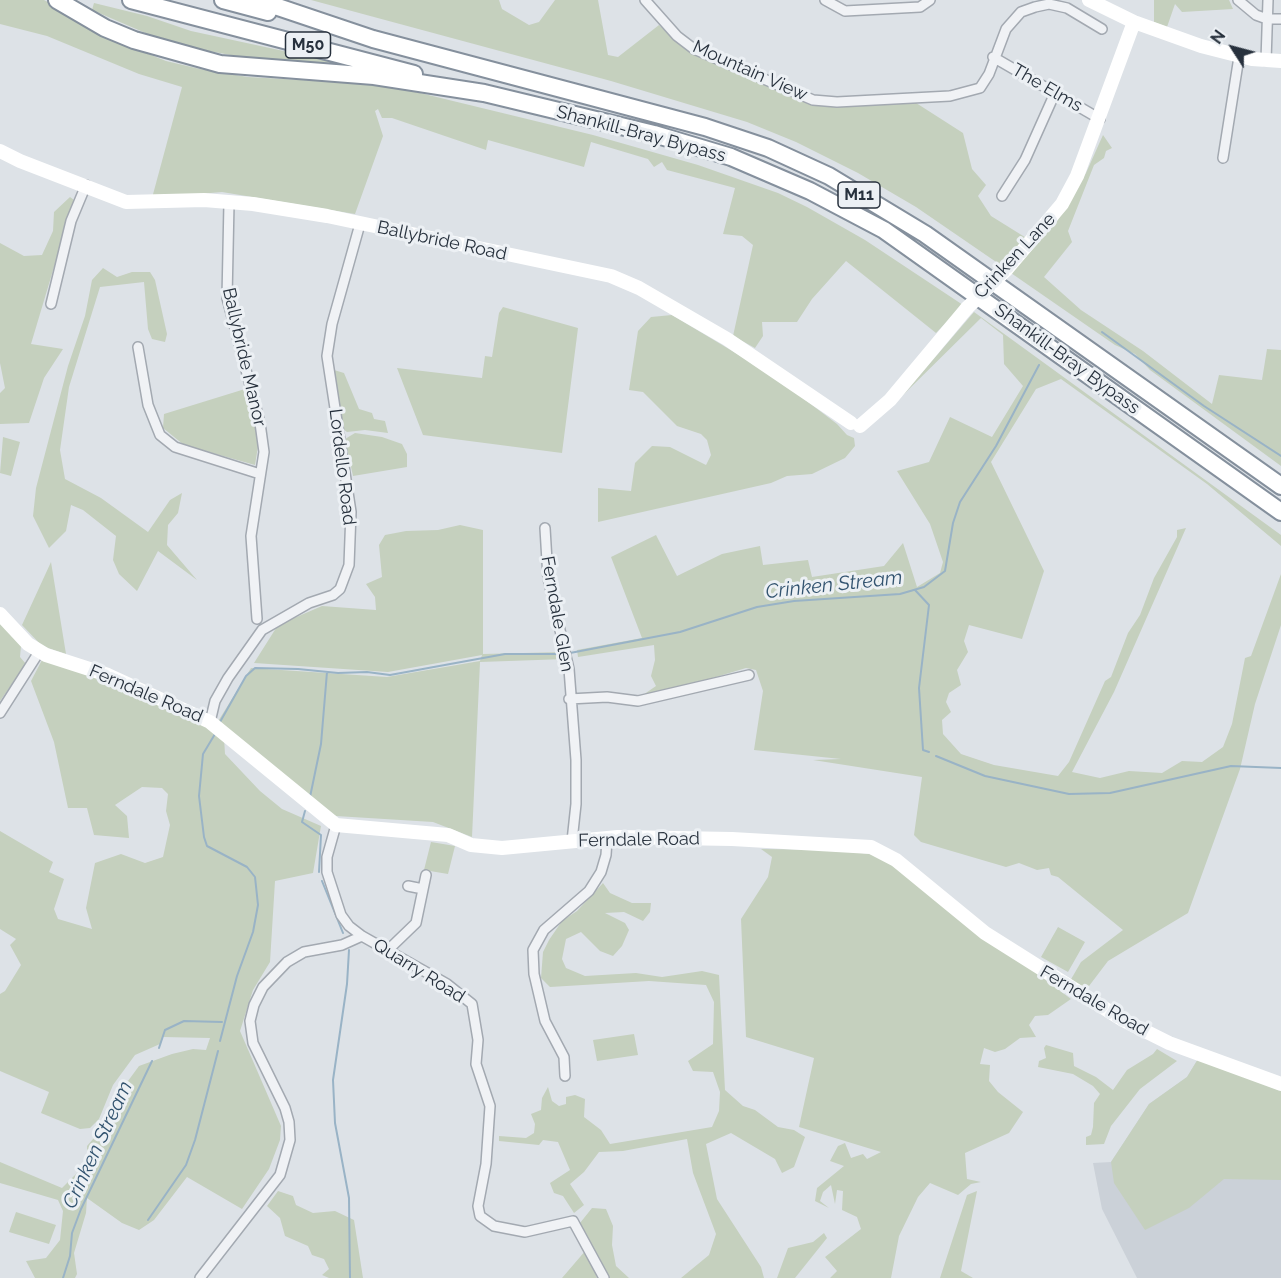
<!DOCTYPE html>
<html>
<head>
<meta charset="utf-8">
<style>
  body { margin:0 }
  #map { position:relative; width:1281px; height:1278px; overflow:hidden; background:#dde2e7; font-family:Raleway,sans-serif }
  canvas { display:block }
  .north { position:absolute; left:1203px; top:18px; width:60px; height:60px; -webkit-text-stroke:4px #ecf0f4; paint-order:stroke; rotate:306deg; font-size:16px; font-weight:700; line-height:24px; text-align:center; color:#27313d }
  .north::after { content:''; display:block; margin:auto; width:21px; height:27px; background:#27313d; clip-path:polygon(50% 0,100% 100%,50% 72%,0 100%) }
</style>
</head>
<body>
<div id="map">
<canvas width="1281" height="1278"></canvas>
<div class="north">N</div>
</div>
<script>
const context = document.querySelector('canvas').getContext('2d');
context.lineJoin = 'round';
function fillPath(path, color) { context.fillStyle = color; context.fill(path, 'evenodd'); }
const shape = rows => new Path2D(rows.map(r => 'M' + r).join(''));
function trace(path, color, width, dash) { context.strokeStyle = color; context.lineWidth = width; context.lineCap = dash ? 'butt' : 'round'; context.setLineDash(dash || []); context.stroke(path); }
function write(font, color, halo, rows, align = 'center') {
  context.font = font + ' Raleway,sans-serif'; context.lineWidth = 6; context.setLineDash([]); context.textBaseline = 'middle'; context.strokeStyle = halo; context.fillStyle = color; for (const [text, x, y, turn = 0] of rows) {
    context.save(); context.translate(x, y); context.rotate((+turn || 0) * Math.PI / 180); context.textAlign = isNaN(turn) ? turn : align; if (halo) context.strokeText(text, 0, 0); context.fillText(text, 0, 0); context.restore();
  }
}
const built = shape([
  [1198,1059,1281,1091,1281,1278,1137,1278,1102,1209,1093,1163,1111,1162,1149,1104,1187,1077]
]);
const green = shape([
  [0,0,44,0,131,47,166,61,200,69,248,77,373,84,416,92,593,135,698,165,778,193,807,207,865,240,963,305,936,333,846,261,812,299,797,322,762,322,763,336,755,348,733,336,753,245,742,236,723,234,735,188,667,170,662,162,654,167,648,159,591,142,584,167,488,140,486,150,392,118,382,118,378,109,375,111,383,136,355,214,222,192,152,198,182,87,139,74,47,36,0,24],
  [311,0,499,0,502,9,529,25,539,22,555,0,598,0,608,55,618,57,659,25,676,41,701,56,811,103,913,101,963,133,972,169,986,185,978,196,991,216,1028,239,1002,266,916,207,858,173,796,142,747,122,611,81],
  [1154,0,1229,0,1233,9,1182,12,1175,4,1167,27,1154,22],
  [94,3,147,16,191,31,330,61,343,66,236,56,171,44,92,10],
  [1103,135,1112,148,1106,151,1104,158,1094,165,1068,231,1072,242,1044,277,1081,310,1143,351,1212,404,1219,375,1262,380,1267,349,1281,350,1281,466,1150,370,1135,354,1115,345,1011,273,1058,220,1086,173],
  [70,197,74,200,31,344,63,349,44,378,29,423,0,424,0,393,5,388,0,363,0,243,24,256,42,255,53,231,54,212],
  [103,268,117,277,132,272,150,272,155,280,167,334,165,342,152,339,148,329,144,282,100,287,69,387,60,450,65,479,101,498,148,532,170,500,182,493,178,513,168,525,167,545,197,580,158,551,137,591,119,574,113,560,116,536,83,510,71,505,66,531,49,548,33,516,36,488,68,366,85,316,92,280],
  [503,307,578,328,562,453,423,435,397,368,482,378,485,356,492,357,499,313],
  [974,312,1281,535,1281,546,1207,484,1061,379,1036,389,991,462,1044,571,1022,639,969,625,964,641,968,652,957,670,961,685,949,693,946,702,951,712,942,720,943,734,961,754,994,765,1058,776,1069,762,1105,681,1111,677,1128,633,1140,615,1154,578,1177,537,1177,530,1186,528,1114,692,1072,772,1100,778,1129,771,1162,773,1182,761,1202,762,1223,747,1232,724,1245,658,1251,656,1281,574,1281,625,1255,704,1240,769,1188,913,1108,961,1086,990,1070,981,1081,962,1123,930,1058,877,1051,875,1049,868,1037,870,1019,863,1006,867,921,842,914,835,922,777,813,760,841,759,754,750,763,691,756,670,746,668,656,695,640,697,656,686,651,676,655,660,654,645,578,657,577,650,642,638,611,557,656,535,677,576,722,554,760,546,763,565,808,560,812,577,884,566,903,543,917,587,940,573,943,562,930,524,897,471,929,462,950,417,992,437,1023,386,1004,364,1003,335,981,318,901,397],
  [672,315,774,376,837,424,847,435,854,438,855,446,845,458,812,474,787,476,771,483,598,522,598,488,631,491,635,463,652,446,670,447,706,465,711,455,707,440,701,434,677,426,643,392,629,390,638,331,651,317],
  [334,370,344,373,359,409,372,413,374,419,385,421,388,433,365,430,347,432,343,429],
  [245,389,259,440,255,465,184,445,163,428,164,414],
  [355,433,382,437,402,444,407,454,407,467,353,476,345,439],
  [3,437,20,442,11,476,0,473],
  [460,525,483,530,483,654,564,652,566,659,480,662,472,837,433,822,336,816,318,807,217,723,251,668,387,677,480,661,482,655,388,672,254,663,278,625,322,606,376,610,375,597,366,584,382,577,379,545,385,535,406,531,438,530],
  [51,562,66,654,42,646,22,625],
  [0,623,21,646,20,657,26,664,0,701],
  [42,660,139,691,204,723,224,738,225,754,260,791,282,809,321,826,313,873,275,881,270,962,253,990,240,1031,281,1126,280,1140,269,1169,242,1209,187,1177,154,1220,139,1230,122,1223,87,1198,86,1213,74,1253,77,1274,75,1278,35,1278,26,1261,46,1258,60,1240,63,1211,58,1200,0,1183,0,1162,62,1188,87,1163,87,1146,117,1111,128,1081,139,1066,172,1054,193,1049,206,1050,210,1038,163,1037,160,1044,135,1055,113,1085,99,1119,90,1128,80,1129,41,1113,49,1092,0,1071,0,994,5,991,21,965,10,945,16,939,0,929,0,831,53,862,49,872,64,879,54,909,58,919,92,929,86,908,95,863,121,854,145,863,163,857,170,825,166,811,168,794,162,788,142,787,115,805,127,816,129,838,94,835,87,808,68,808,54,742,31,681],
  [431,842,455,846,448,874,424,870],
  [761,849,836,850,878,855,1071,999,1048,1015,1035,1016,1029,1025,1036,1037,1020,1038,1005,1049,995,1052,984,1048,980,1064,990,1065,989,1081,998,1092,1023,1112,1009,1133,965,1153,967,1179,981,1182,971,1184,958,1195,930,1183,918,1197,899,1236,891,1278,830,1278,837,1271,825,1257,861,1229,857,1217,842,1210,843,1191,837,1190,835,1204,831,1185,823,1192,820,1201,829,1208,815,1201,817,1188,844,1166,830,1161,838,1146,845,1143,851,1158,863,1154,867,1159,881,1152,799,1127,814,1058,746,1037,741,919,768,877,772,857],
  [603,883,610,893,632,903,651,903,650,912,643,921,624,912,605,913,625,923,629,930,622,946,613,956,600,951,581,932,566,939,562,959,566,968,585,976,636,973,662,977,702,971,719,975,725,1090,743,1106,755,1110,778,1127,794,1130,805,1137,794,1167,782,1173,775,1159,731,1133,706,1144,717,1199,761,1267,764,1278,681,1278,709,1255,716,1234,693,1173,687,1139,623,1151,599,1152,584,1172,570,1184,584,1205,574,1213,563,1196,554,1193,550,1183,570,1170,558,1142,543,1140,539,1145,499,1141,499,1136,526,1138,534,1133,535,1124,531,1114,541,1110,542,1098,548,1087,552,1101,559,1106,566,1104,566,1097,575,1095,585,1099,584,1117,601,1130,610,1144,712,1127,719,1111,720,1092,713,1072,693,1071,688,1061,713,1044,714,1002,706,985,649,981,550,987,541,978,543,952,549,940,562,921,577,911],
  [1058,927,1085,942,1068,972,1041,957],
  [634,1034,638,1055,597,1061,593,1040],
  [1046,1045,1073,1053,1074,1066,1096,1077,1113,1090,1127,1070,1153,1054,1157,1049,1177,1061,1140,1089,1111,1126,1104,1144,1086,1145,1086,1137,1091,1135,1093,1127,1094,1103,1100,1094,1093,1086,1073,1074,1038,1067,1039,1061,1046,1058,1044,1048],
  [1198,1059,1281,1091,1281,1180,1224,1179,1189,1208,1145,1230,1114,1183,1111,1162,1149,1104,1187,1077],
  [278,1191,293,1196,296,1205,313,1213,335,1211,354,1220,363,1278,329,1278,322,1275,329,1269,324,1259,312,1255,308,1246,285,1236,280,1218,267,1206],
  [977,1191,961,1271,973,1278,940,1278,967,1195],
  [592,1208,606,1209,613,1226,612,1245,616,1266,629,1278,606,1278,580,1223],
  [16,1212,56,1225,49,1244,9,1232],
  [824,1233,827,1238,795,1278,777,1278,788,1248,813,1242],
  [586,1250,597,1278,562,1278]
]);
const stream = shape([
  [1102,332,1204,406,1281,456],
  [915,590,929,605,919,688,923,750,929,752],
  [570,653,680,632,757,607,794,601,900,594,924,587,945,571,953,523,960,502,996,446,1039,365],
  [220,722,246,676,255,668,298,669,338,673,367,672,390,675,505,654,560,654],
  [215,734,203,754,199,796,204,837,207,846,247,867,255,877,258,905,253,932,237,976,220,1041],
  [936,756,985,776,1069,794,1110,793,1231,766,1281,768],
  [310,797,321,744,327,672],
  [305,811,302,822,321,835,319,872],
  [322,881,343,933],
  [349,950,347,984,333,1080,335,1123,349,1198,350,1278],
  [159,1048,165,1030,184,1021,222,1022],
  [148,1220,186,1165,195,1140,218,1051],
  [63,1278,70,1256,72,1233,81,1209,152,1061]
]);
const street = shape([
  [645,0,677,36,694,49,813,100,837,102,950,96,980,88,989,74,1006,29,1021,12,1035,7,1049,4,1067,8,1102,29],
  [825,0,845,11,920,7,930,0],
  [1238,0,1256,15,1267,19,1281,19],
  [993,57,1100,119],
  [1266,61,1268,0],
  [1223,158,1239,57],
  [1002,196,1025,160,1055,93],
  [229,203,227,298,260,423,264,452,251,536,257,619],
  [51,304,71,221,86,185],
  [138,347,148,405,160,435,175,447,260,474],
  [545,528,548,578,569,669,576,760,576,804,572,841],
  [569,699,607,697,638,701,749,675],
  [0,713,39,652],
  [210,722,215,701,228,678,262,630,309,603,333,595,340,589,349,565,351,512,327,356,332,324,360,224],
  [336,825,327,857,327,872,341,915,349,926,362,936,447,984,472,1004,478,1040,476,1064,490,1106,486,1164,478,1206,480,1216,494,1226,525,1232,573,1221,604,1278],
  [408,886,423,889],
  [388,950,416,923,426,875],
  [565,1076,564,1057,545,1021,534,974,533,950,544,930,589,891,601,872,606,855,607,839],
  [200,1278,280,1175,290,1140,289,1122,285,1108,253,1043,250,1021,254,1005,263,987,287,962,304,952,342,945,362,936]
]);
const secondary = shape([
  [1089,0,1134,22,1201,46,1252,59,1281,61],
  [0,151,20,161,126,202,204,200,253,204,327,216,611,276,639,288,727,339,851,423],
  [1006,270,1062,204,1077,176,1134,22],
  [860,426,890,400,967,308],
  [0,614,28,644,46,655,108,675,210,722,336,825,448,835,471,845,502,848,618,837,732,839,871,847,896,860,985,933,1123,1020,1169,1043,1281,1084]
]);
const highway = shape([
  [57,0,105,28,134,40,220,64,374,76,484,93,654,134,731,157,810,191,884,230,1281,512],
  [131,0,414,74],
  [223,0,268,12],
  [257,0,373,39,705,127,768,148,829,176,925,234,1281,486]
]);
const secondaryBridge = shape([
  [967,308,1006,270]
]);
const shields = [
  [308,45,45],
  [859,195,42]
];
const shieldNames = [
  ["M50",308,45],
  ["M11",859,195]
];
const streetNames = [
  ["Mountain View",750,71,24],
  ["The Elms",1047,88,30],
  ["Shankill-Bray Bypass",641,134,15],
  ["Ballybride Road",442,241,12],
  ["Crinken Lane",1015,256,-47],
  ["Ballybride Manor",244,357,77],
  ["Shankill-Bray Bypass",1067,359,36],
  ["Lordello Road",342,467,83],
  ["Ferndale Glen",557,614,80],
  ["Ferndale Road",146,694,23],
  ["Ferndale Road",639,840,-1],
  ["Quarry Road",419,971,32],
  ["Ferndale Road",1094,1001,30]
];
const waterNames = [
  ["Crinken Stream",834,585,-6],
  ["Crinken Stream",98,1145,-65]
];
fillPath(built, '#cbd1d8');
fillPath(green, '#c5d0be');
trace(stream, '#99b3c6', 2);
trace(street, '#a3a9b1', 12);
trace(highway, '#85909d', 20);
trace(street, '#f0f2f5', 9);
trace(secondary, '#fff', 14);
trace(highway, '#fff', 16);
trace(secondaryBridge, '#fff', 14);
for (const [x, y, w] of shields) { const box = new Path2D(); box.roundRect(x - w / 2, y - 13, w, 26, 4.5); context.fillStyle = '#ecf0f4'; context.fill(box); trace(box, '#27313d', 1.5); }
write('bold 16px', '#27313d', null, shieldNames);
write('18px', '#27313d', '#ecf0f4', streetNames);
write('italic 20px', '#32536f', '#ecf0f4', waterNames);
</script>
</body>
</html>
